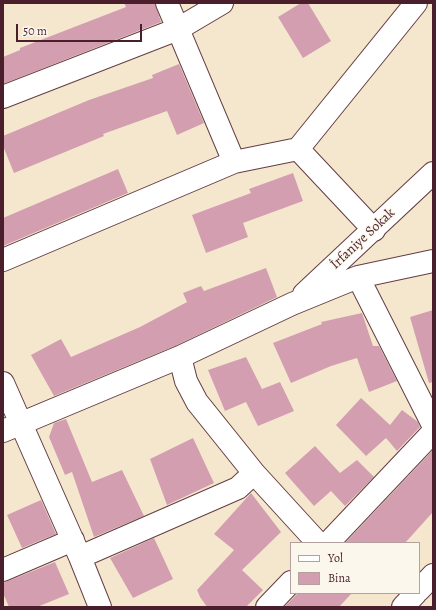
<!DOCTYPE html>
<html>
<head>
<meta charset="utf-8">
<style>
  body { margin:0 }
  #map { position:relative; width:436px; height:610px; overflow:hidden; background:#f5e7ce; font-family:Alegreya,serif }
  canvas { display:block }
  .frame { position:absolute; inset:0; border:4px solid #4a1f2b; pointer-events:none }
  .legend { position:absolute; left:290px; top:542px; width:130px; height:52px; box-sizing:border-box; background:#fbf7ec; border:1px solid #b4a19f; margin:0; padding:5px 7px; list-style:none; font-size:12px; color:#4a1f2b }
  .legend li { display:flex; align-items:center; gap:8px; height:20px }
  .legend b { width:20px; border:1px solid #b4a19f }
  .scale { position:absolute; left:16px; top:24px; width:126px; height:18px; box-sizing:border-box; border:2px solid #4a1f2b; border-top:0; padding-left:5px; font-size:12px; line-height:14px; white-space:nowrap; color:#4a1f2b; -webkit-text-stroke:3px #fbf7ec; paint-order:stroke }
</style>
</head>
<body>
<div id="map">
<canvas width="436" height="610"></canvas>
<div class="frame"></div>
<ul class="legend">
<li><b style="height:5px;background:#fff"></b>Yol</li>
<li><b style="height:11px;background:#d39fb0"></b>Bina</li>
</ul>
<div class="scale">50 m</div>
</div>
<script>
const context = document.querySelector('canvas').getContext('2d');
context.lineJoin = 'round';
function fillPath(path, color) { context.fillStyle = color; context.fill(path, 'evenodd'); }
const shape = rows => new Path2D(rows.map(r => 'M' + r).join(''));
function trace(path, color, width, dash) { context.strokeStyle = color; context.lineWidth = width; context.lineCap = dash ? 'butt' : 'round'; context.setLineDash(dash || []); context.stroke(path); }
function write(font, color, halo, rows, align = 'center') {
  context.font = font + ' Alegreya,serif'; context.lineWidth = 3; context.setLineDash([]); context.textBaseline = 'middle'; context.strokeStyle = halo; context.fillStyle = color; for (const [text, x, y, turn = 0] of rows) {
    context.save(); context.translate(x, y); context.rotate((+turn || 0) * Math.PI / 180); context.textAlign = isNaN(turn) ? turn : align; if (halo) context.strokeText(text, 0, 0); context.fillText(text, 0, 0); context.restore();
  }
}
const building = shape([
  [124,3,155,3,161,22,3,84,3,57,20,50,20,48,126,7],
  [301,3,308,3,331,41,303,58,278,17],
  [179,64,204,123,177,135,167,111,103,134,104,136,14,173,3,146,3,136,89,100,153,78,152,75],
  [118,169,128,193,3,246,3,218],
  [293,173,303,201,243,223,248,237,206,253,192,215,251,193,249,189],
  [266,268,277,297,175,346,54,396,31,355,61,339,71,357,140,327,187,302,183,293,201,286,204,291],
  [433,310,433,382,429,383,410,317],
  [362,313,373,346,379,346,397,381,369,392,357,358,331,366,291,383,273,343,322,324,321,322],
  [246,357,262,389,280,382,294,411,258,426,246,402,225,411,208,370],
  [361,398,390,425,402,410,418,422,420,427,397,451,386,438,366,456,336,425],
  [66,419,92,482,122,470,144,516,94,537,72,472,65,475,49,437,54,423],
  [193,438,214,483,167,505,150,459],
  [315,446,340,473,357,460,374,477,345,506,331,491,314,506,285,473],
  [433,450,433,512,405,543,345,543],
  [251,493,281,532,242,570,263,590,246,607,207,607,200,597,197,590,234,550,214,534],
  [41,500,56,534,22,548,7,515],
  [154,538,173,579,133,598,110,558],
  [55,562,69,594,37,607,9,607,3,593,3,583],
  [298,593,352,593,339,607,284,607]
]);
const minor = shape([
  [167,3,234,162],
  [3,97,178,29,222,3],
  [298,149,374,230],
  [3,260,234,162,298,149,416,3],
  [358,277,433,425],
  [304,294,433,173],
  [180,357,186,381,197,402,254,473,318,543],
  [3,383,80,557,100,607],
  [3,431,180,357,292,304,358,277,433,261],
  [328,543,433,432],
  [80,557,238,488,254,473],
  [3,570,73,540],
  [419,590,433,575],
  [267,607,291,582],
  [403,607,416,593]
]);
const streetNames = [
  ["İrfaniye Sokak",363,239,-43]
];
fillPath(building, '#d39fb0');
trace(minor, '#643d43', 24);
trace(minor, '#fff', 22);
write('14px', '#4a1f2b', '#fbf7ec', streetNames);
</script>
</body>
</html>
